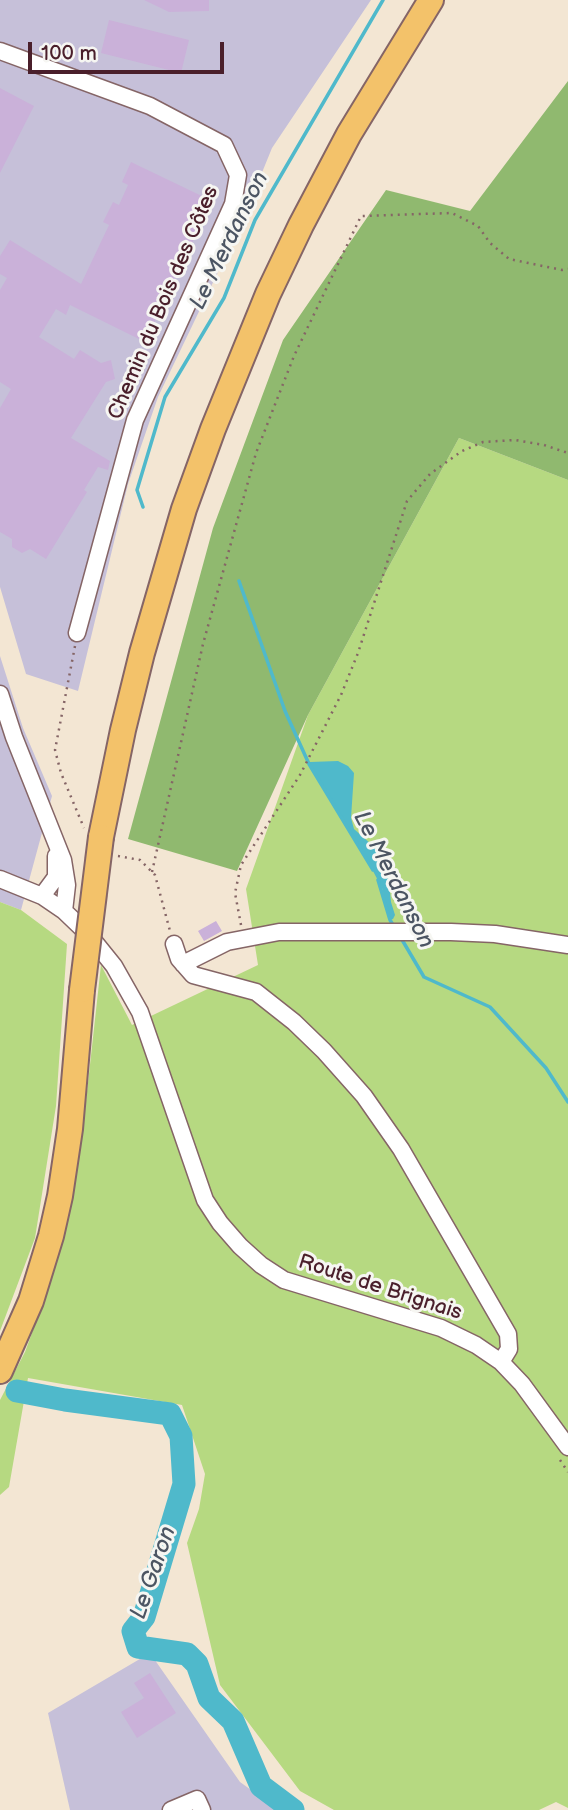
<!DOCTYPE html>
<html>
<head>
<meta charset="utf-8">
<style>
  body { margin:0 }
  #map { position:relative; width:568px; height:1810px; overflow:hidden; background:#f3e6d3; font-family:"Balsamiq Sans",sans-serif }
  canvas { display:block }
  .scale { position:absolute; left:28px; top:42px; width:196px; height:32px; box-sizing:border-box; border:4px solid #4a1f2b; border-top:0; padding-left:9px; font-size:21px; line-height:24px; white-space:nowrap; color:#4a1f2b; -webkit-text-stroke:5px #f6f6f2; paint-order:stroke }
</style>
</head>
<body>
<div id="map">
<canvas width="568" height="1810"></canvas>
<div class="scale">100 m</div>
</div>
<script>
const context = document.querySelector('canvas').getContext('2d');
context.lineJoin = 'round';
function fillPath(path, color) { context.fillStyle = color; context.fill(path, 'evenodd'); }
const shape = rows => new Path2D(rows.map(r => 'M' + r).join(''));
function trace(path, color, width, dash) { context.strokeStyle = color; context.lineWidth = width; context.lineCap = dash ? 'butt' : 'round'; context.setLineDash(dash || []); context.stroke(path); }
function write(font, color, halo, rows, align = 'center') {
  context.font = font + ' "Balsamiq Sans",sans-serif'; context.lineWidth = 6; context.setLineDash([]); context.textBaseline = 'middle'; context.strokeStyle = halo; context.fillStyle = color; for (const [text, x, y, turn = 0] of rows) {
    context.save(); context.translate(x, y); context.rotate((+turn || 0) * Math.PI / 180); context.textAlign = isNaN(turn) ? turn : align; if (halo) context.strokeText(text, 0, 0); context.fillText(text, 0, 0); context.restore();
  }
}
const industrial = shape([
  [0,0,371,0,272,148,241,224,158,397,128,484,78,691,26,674,0,587],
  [0,656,23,728,52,796,21,910,0,902],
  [150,1653,240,1782,279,1810,70,1810,48,1713]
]);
const green = shape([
  [459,438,568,480,568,1808,556,1802,539,1810,334,1810,300,1791,220,1685,187,1543,199,1509,205,1474,182,1405,28,1378,9,1487,0,1495,0,1400,25,1352,48,1289,65,1224,84,1119,101,965,132,1025,258,965,246,889,308,715],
  [0,902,21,910,67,944,56,1106,35,1238,0,1331]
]);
const forest = shape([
  [568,81,568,480,459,438,308,715,237,871,128,839,213,528,283,340,386,190,470,211]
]);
const water = shape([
  [338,761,348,766,354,773,351,818,354,829,381,853,387,864,391,902,395,915,393,919,390,920,382,888,365,856,309,764,310,762]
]);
const stream = shape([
  [143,507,137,490,165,397,224,298,255,220,383,0],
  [239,581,285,711,309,764,373,870],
  [378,880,390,920,395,928],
  [401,938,424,977,490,1007,546,1068,568,1102]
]);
const river = shape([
  [17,1391,65,1400,170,1414,181,1436,184,1484,144,1617,133,1631,138,1647,187,1654,197,1664,209,1698,233,1721,261,1786,293,1810]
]);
const building = shape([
  [144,0,209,0,209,11,169,12],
  [109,20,189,40,181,73,101,53],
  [0,88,34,106,0,173],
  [131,162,206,198,197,217,203,220,145,342,70,305,66,315,56,309,39,337,74,359,80,350,101,363,111,360,115,379,106,382,71,438,110,461,108,470,98,467,84,490,87,492,46,559,30,549,22,553,12,547,12,539,0,532,0,408,11,389,0,382,0,290,7,278,0,274,0,256,10,240,81,284,109,225,103,222,113,202,119,205,128,185,122,182],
  [216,921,222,931,204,941,198,931],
  [150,1673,176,1713,137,1738,121,1712,144,1698,134,1683]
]);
const path = shape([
  [75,646,55,750,61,773,84,828],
  [118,856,140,860,155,875,170,931],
  [152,872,203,644,256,453,294,356,361,216,452,213,478,226,490,243,509,259,562,270,568,269],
  [241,925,235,893,241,865,300,775,341,695,358,653,407,501,430,474,462,451,483,442,515,440,544,445,568,453],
  [560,1460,568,1472]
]);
const minor = shape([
  [0,51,150,106,224,145,238,175,233,204,135,420,77,633],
  [0,694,14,737,63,860,67,885,64,911],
  [0,879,42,896,64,911,89,935,114,966,140,1012,205,1200,220,1223,240,1246,261,1265,284,1280,441,1328,476,1345,501,1362,522,1384,568,1447],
  [42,896,56,877,56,856],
  [174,944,179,959,193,975,256,992,294,1022,324,1051,364,1096,401,1149,508,1334,509,1349,501,1362],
  [183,964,227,942,279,932,451,932,495,934,568,945],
  [171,1810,197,1799,202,1810]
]);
const highway = shape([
  [101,837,123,730,142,653,184,509,213,429,268,294,301,225,349,134,431,0],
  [0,1371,31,1301,51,1236,60,1196,70,1129,82,990]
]);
const highwayBridge = shape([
  [82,990,101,837]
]);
const streetNames = [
  ["Chemin du Bois des Côtes",164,303,-67],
  ["Route de Brignais",380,1288,18]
];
const waterNames = [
  ["Le Merdanson",230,241,-64],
  ["Le Merdanson",393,880,63],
  ["Le Garon",154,1573,-71]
];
fillPath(industrial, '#c6c0d9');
fillPath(green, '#b6d981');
fillPath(forest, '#90b96f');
fillPath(water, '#4fb9cb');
trace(stream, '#4fb9cb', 3.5);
trace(river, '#4fb9cb', 23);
fillPath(building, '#cab1d9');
trace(minor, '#856566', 19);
trace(highway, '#856566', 28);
trace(path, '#856566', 2.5, [2, 5]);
trace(minor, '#fff', 16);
trace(highway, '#f3c26a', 24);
trace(highwayBridge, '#856566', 28, []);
trace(highwayBridge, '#f3c26a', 24);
write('21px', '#4a1f2b', '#f6f6f2', streetNames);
write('italic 23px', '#4c5563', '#f6f6f2', waterNames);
</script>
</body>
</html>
